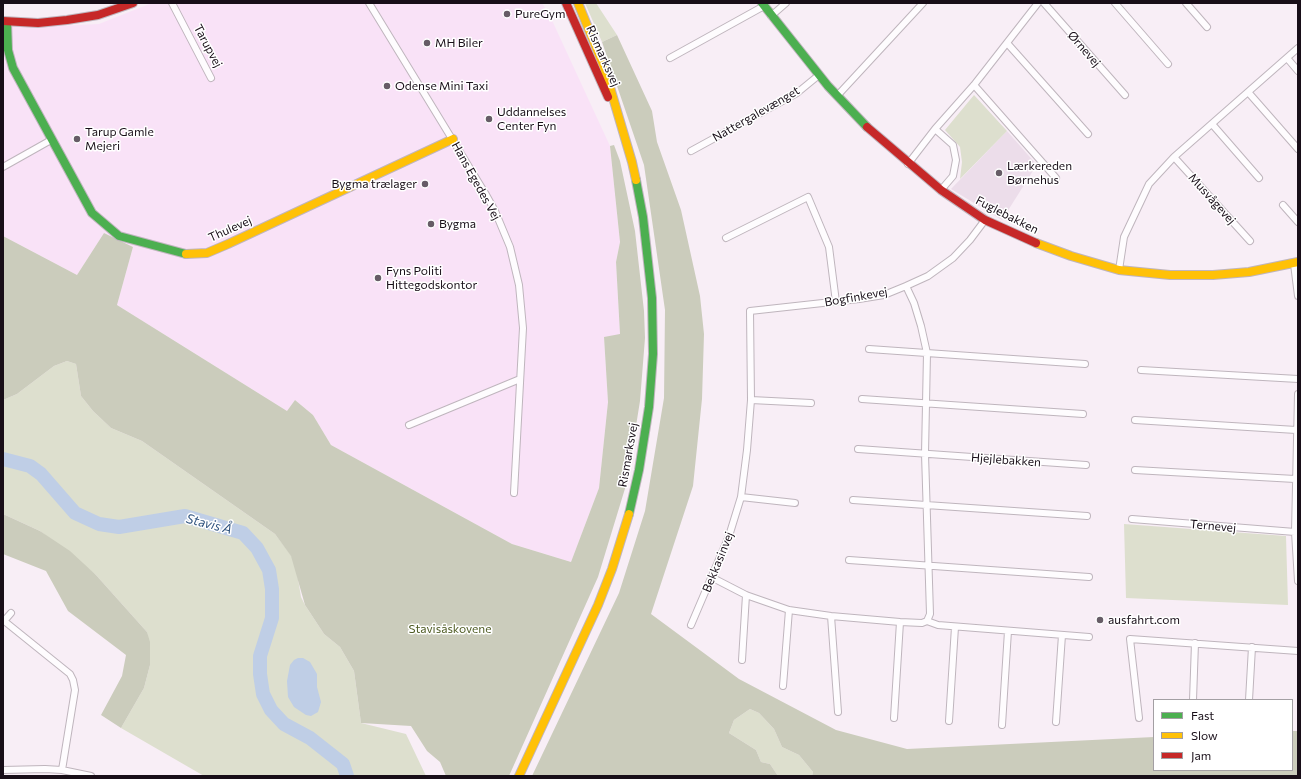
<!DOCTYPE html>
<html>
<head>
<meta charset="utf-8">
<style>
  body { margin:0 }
  #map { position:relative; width:1301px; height:779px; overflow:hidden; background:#f8eef6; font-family:Commissioner,sans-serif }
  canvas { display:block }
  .frame { position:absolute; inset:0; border:4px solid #180e18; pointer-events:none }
  .legend { position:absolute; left:1153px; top:699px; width:140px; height:72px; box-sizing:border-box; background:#fff; border:1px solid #a39fa3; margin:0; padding:5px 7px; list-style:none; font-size:12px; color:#180e18 }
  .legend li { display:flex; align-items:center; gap:8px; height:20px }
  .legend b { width:20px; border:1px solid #a39fa3 }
</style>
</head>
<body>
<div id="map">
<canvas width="1301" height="779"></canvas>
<div class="frame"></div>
<ul class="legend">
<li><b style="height:5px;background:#4caf50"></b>Fast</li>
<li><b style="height:5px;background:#ffc107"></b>Slow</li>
<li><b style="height:5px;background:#c62828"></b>Jam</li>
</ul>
</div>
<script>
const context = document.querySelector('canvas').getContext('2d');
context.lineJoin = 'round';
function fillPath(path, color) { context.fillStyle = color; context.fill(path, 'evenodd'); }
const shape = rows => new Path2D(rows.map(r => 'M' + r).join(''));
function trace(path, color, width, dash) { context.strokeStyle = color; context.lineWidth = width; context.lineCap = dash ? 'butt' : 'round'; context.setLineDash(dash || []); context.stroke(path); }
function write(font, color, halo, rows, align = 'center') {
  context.font = font + ' Commissioner,sans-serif'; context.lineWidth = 3; context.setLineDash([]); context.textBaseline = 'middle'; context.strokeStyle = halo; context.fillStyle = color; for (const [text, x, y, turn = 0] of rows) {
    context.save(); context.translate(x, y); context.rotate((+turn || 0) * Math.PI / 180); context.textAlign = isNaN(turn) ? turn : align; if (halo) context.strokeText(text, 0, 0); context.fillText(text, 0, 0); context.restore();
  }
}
const built = shape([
  [152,3,542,3,550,16,610,146,620,242,616,262,620,335,604,338,608,402,599,488,571,562,512,544,331,445,313,415,295,400,287,411,117,305,133,247,104,233,77,275,3,236,3,26,38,27,99,24]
]);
const education = shape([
  [1007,131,1036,164,1036,166,1002,220,951,189]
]);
const green = shape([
  [585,3,596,3,617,35,602,42],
  [974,95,1007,131,960,179,962,162,960,147,945,130],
  [67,361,76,364,81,396,93,411,111,428,142,441,275,534,291,555,296,567,301,597,305,605,324,634,340,647,354,671,361,723,406,734,426,776,204,776,121,728,144,688,150,665,147,632,96,575,40,531,3,514,3,400,17,394,54,366],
  [1124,524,1286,536,1288,605,1126,598],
  [750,709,759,713,774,729,782,747,799,755,813,772,812,776,778,776,770,764,761,762,756,750,729,733,734,720]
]);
const forest = shape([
  [617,35,652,111,657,142,681,210,700,296,704,334,702,399,693,486,651,614,739,679,836,730,907,749,1154,737,1154,770,1292,770,1292,731,1298,731,1298,776,812,776,813,772,799,755,782,747,774,729,759,713,750,709,734,720,729,733,756,750,761,762,770,764,778,776,532,776,619,593,645,511,664,398,665,310,644,165,602,42],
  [614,145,620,161,635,231,644,311,645,338,640,401,627,482,598,577,509,776,446,776,440,762,427,751,411,726,361,723,354,671,340,647,324,634,305,605,291,556,275,534,142,441,111,428,93,411,81,396,76,364,67,361,54,366,17,394,3,400,3,236,77,275,104,233,133,247,117,305,287,411,295,400,313,415,331,445,512,544,571,562,599,488,608,402,604,337,620,334,616,262,620,242,610,146],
  [3,514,40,531,70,551,96,575,147,632,150,642,150,665,144,688,121,728,101,715,122,676,126,655,68,611,46,571,3,554]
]);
const water = shape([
  [298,658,303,658,310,662,317,674,317,687,321,702,318,712,311,716,306,715,294,707,288,697,287,681,290,665,294,660]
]);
const river = shape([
  [3,459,30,466,41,474,75,513,99,524,119,527,185,516,243,533,257,548,269,570,272,589,272,618,260,656,260,674,263,694,271,710,284,724,310,738,343,764,347,776]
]);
const street = shape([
  [172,3,211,78],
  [369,3,485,193,495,211,510,247,519,285,523,328,514,493],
  [1044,3,1125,95],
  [1115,3,1168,64],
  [1186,3,1207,27],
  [771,16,786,3],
  [1007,43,1088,134],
  [670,58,764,6],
  [1287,58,1298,71],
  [974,85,1056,178],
  [1248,92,1298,149],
  [837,96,923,3],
  [1212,124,1259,178],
  [935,129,953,145,956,160,953,176,941,190],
  [691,151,797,93,819,75],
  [1174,157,1250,241],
  [908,164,935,129,974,85,1038,3],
  [3,167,51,140],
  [1283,205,1298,222],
  [726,238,808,197,829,247,836,302],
  [1294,264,1298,296],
  [1119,270,1124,237,1149,184,1174,157,1298,48],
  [869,349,1085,364],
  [1141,370,1298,379],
  [1298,394,1295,532,1298,581],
  [862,399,1083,414],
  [751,400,811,403],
  [1135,420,1296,430],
  [409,425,520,379],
  [858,449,1086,465],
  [1135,470,1295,479],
  [741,497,795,503],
  [853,500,1087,516],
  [1132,519,1295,532],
  [849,560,1089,577],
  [713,578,746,595,789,610,831,616,900,622,922,623,927,621,930,614,925,454,927,353,921,326,914,303,906,286],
  [831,616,838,712],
  [3,620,70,674,73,680,75,690,62,770],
  [4,621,11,613],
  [927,621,938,625,1089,637],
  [691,625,729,536,741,497,747,450,751,400,750,311,859,299,884,295,906,286,928,276,953,258,970,240,985,220],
  [742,660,746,595],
  [783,686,789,610],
  [1193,700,1195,643],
  [1249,700,1252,647],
  [894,718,900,622],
  [1139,718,1130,639,1298,651],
  [949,721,955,627],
  [1056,722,1062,635],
  [1002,725,1008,631],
  [3,770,45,769,62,770,91,776]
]);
const fast = shape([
  [762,3,828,86,867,127],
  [7,22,8,50,13,68,92,213,119,236,186,254],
  [629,514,639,470,649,407,653,354,652,298,643,217,636,180]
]);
const slow = shape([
  [578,3,604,67,632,162,636,180],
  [1036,243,1071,256,1119,270,1170,275,1213,275,1249,272,1298,262],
  [186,254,207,253,228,244,453,139],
  [519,776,598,605,612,569,629,514]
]);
const jam = shape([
  [566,3,608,97],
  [3,21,38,23,67,20,98,15,133,3],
  [867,127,941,190,985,220,1036,243]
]);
const markers = [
  [507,14,4,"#665c66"],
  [427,43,4,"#665c66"],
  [387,86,4,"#665c66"],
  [489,119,4,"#665c66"],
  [77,139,4,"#665c66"],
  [999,173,4,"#665c66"],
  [425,184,4,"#665c66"],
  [431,224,4,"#665c66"],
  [378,278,4,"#665c66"],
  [1100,620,4,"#665c66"]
];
const poiNames = [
  ["PureGym",515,14],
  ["MH Biler",435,43],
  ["Odense Mini Taxi",395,86],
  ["Uddannelses",497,112],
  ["Center Fyn",497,126],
  ["Tarup Gamle",85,132],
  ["Mejeri",85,146],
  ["Lærkereden",1007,166],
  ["Børnehus",1007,180],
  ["Bygma trælager",417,184,"right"],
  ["Bygma",439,224],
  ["Fyns Politi",386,271],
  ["Hittegodskontor",386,285],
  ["ausfahrt.com",1108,620]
];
const streetNames = [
  ["Tarupvej",208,46,62],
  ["Ørnevej",1084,49,49],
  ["Rismarksvej",603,56,66],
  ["Nattergalevænget",756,114,-30],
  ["Hans Egedes Vej",476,181,61],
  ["Musvågevej",1212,199,48],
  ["Fuglebakken",1007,215,27],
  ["Thulevej",230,229,-24],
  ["Bogfinkevej",856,297,-10],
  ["Rismarksvej",628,455,-80],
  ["Hjejlebakken",1006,460,4],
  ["Ternevej",1213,526,5],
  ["Bekkasinvej",718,562,-68]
];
const parkNames = [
  ["Stavisåskovene",450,629]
];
const waterNames = [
  ["Stavis Å",209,524,14]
];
fillPath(built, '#f9e2f7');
fillPath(education, '#ecddea');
fillPath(green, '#dddfce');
fillPath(forest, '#cbccbc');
fillPath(water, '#bfcee6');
trace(river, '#bfcee6', 14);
trace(street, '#bfb5bd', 8);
trace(fast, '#bfb5bd', 10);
trace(slow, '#bfb5bd', 10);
trace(jam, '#bfb5bd', 10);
trace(street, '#fefcfe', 6);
trace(fast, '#4caf50', 8);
trace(slow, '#ffc107', 8);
trace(jam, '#c62828', 8);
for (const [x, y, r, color] of markers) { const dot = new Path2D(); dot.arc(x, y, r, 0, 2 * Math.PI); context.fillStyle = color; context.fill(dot); trace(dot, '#fff', 1.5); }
write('12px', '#180e18', '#fff', poiNames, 'left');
write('12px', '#180e18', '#fff', streetNames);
write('12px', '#4f5c24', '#fff', parkNames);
write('italic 13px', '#325580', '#fff', waterNames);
</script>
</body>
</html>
